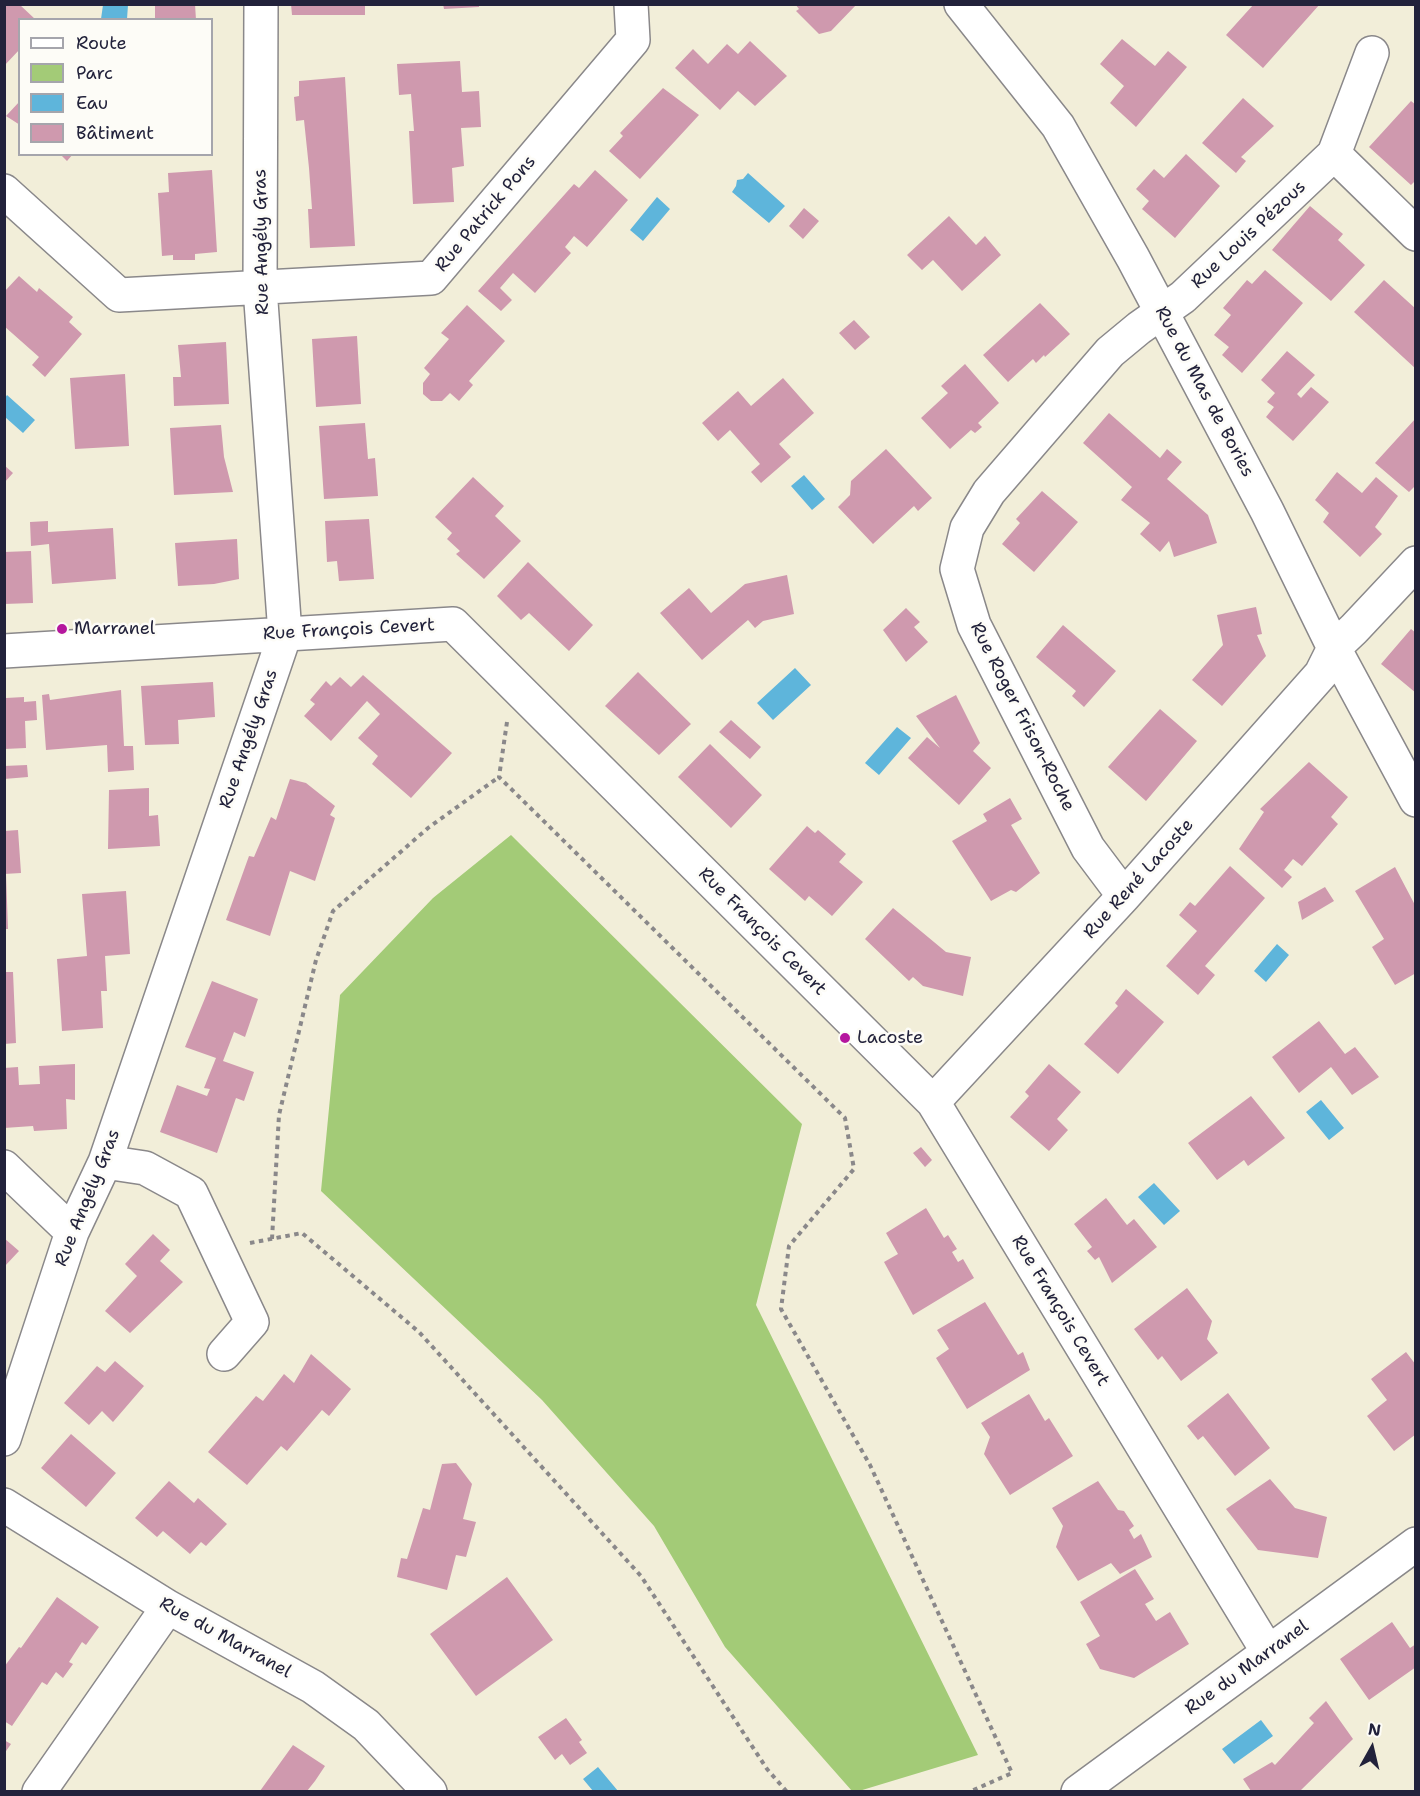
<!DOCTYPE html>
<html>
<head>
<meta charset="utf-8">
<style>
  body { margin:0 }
  #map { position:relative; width:1420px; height:1796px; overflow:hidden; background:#f2eed9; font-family:"Shantell Sans",sans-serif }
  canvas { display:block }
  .frame { position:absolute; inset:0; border:6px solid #22223b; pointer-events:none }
  .legend { position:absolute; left:18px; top:18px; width:195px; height:138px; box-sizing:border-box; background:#fdfcf7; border:2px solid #a5a5ac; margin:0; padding:8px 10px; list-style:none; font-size:18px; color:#22223b }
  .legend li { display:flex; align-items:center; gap:12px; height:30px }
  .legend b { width:30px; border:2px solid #a5a5ac }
  .north { position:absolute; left:1342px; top:1718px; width:60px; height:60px; -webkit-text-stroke:4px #fdfcf7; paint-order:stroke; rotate:8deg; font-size:16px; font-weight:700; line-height:24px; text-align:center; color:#22223b }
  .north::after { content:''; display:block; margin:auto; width:21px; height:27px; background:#22223b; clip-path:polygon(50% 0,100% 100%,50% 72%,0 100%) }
</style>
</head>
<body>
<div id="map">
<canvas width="1420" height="1796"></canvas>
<div class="frame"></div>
<ul class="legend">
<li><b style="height:8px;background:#fff"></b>Route</li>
<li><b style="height:16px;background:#a3cb77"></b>Parc</li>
<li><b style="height:16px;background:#5eb5db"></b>Eau</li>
<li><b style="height:16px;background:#cf99ae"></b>Bâtiment</li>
</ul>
<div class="north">N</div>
</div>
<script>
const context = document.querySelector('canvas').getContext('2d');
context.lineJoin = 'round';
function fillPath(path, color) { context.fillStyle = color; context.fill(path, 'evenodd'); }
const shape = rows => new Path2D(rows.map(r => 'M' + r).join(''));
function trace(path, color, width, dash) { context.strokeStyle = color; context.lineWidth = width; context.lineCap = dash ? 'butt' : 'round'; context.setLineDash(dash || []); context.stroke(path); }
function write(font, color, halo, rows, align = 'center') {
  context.font = font + ' "Shantell Sans",sans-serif'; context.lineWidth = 5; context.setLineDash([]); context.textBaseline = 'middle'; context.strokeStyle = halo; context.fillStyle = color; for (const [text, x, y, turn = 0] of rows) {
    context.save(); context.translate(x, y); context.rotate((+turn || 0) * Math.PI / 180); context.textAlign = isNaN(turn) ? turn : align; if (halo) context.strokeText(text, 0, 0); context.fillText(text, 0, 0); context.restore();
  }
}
const green = shape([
  [511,835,802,1124,756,1305,978,1755,859,1791,852,1791,725,1647,654,1526,542,1400,321,1191,340,995,433,898]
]);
const water = shape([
  [103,5,128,5,127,19,101,19],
  [748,173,785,206,769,223,732,192,736,186,737,180,743,179],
  [657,197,670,209,643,241,630,230],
  [7,395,35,420,23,433,5,417,5,398],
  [804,475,825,499,812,510,791,486],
  [795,668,811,685,773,720,757,703],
  [897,727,911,738,879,775,865,763],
  [1277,944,1289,955,1266,982,1254,971],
  [1321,1100,1344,1128,1329,1140,1306,1112],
  [1154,1183,1180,1211,1164,1225,1138,1197],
  [1261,1720,1273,1736,1234,1764,1222,1749],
  [598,1767,618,1791,593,1791,583,1779]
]);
const building = shape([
  [4,4,19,4,36,20,20,20,20,49,4,66],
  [155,4,195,4,196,20,155,20],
  [291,4,365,4,365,15,292,15],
  [443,4,479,4,479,7,444,9],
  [795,4,857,4,831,31,819,34,796,11,799,9],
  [1254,4,1320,4,1263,68,1226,35],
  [1122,39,1155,66,1168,51,1187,67,1136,127,1110,103,1124,86,1100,64],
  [750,41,787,76,755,106,738,91,720,110,675,68,693,49,708,64,727,44,738,54],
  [460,61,462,92,479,91,481,127,461,128,464,166,452,168,454,202,413,204,409,131,414,131,411,94,399,95,397,64],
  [345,77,355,246,310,248,308,209,312,209,309,168,304,120,296,121,294,97,299,96,299,81],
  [663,88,699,115,640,179,609,151,623,136,620,133],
  [1243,98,1274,126,1241,157,1246,161,1236,173,1202,143],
  [20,101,20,125,6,116],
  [1411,101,1416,105,1416,180,1411,185,1369,147],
  [60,154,73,154,67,161],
  [1186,154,1220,186,1175,238,1142,209,1149,201,1136,189,1154,169,1164,178],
  [212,170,217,252,195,254,195,260,173,260,173,255,162,256,158,193,169,192,168,173],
  [595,170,628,200,587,247,574,236,565,247,571,253,535,293,513,273,500,288,512,300,501,311,478,291,574,184,579,188],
  [1310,206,1343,234,1338,240,1365,265,1331,301,1272,250],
  [804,208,819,221,803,239,789,226],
  [949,216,976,245,985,236,1001,255,962,291,933,260,922,270,907,255],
  [1265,270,1303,303,1242,373,1222,355,1229,347,1214,335,1231,315,1223,308,1247,280,1252,284],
  [19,276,37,292,39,288,73,317,69,322,82,334,45,377,32,365,39,357,4,326,4,292],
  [1384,280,1416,309,1416,369,1354,312],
  [1040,303,1070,334,1045,357,1044,355,1036,363,1033,359,1008,382,983,355],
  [467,305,505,341,469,381,473,385,459,401,450,393,442,401,431,401,423,394,423,383,430,374,424,368,449,339,441,333],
  [854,320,870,337,855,350,839,333],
  [357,336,361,404,316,407,312,339],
  [226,342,229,404,174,406,173,377,181,377,178,345],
  [1287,351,1315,375,1297,394,1301,398,1311,387,1329,402,1293,441,1266,417,1274,407,1267,402,1275,393,1261,380],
  [965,364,999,403,978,423,982,427,975,433,971,430,950,449,921,418,948,393,941,386],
  [125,374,129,446,75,449,70,378],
  [783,378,814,413,779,444,791,457,761,483,751,472,760,464,730,430,718,441,702,423,738,391,751,406],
  [1109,413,1160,458,1167,449,1182,462,1167,479,1208,515,1217,543,1174,557,1169,541,1160,552,1140,534,1150,523,1121,500,1132,487,1083,443],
  [1416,418,1416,485,1409,492,1375,463],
  [365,423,368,459,375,458,378,496,324,499,319,426],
  [221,425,224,457,233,492,174,495,170,428],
  [886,449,932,498,918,511,914,506,873,544,838,507,850,495,851,481],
  [4,465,13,473,4,483],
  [1337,472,1362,493,1376,477,1398,496,1375,527,1382,534,1360,557,1323,522,1329,513,1315,500],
  [473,477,504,506,495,516,521,541,484,579,456,554,460,551,447,539,452,533,435,517],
  [1042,491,1078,522,1034,572,1002,544,1020,523,1016,519],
  [369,519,374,579,339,581,337,561,327,562,325,521],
  [48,521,48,532,113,528,116,579,52,584,49,544,31,546,30,522],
  [237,539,239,579,214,584,178,586,175,543],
  [31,551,33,603,4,604,4,552],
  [528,562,593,625,569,651,529,613,521,620,497,596],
  [787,575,794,614,763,621,755,628,748,620,702,660,660,613,689,588,711,613,745,584],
  [1256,607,1262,634,1257,635,1266,656,1222,706,1192,680,1223,645,1217,615],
  [906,608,920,622,914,627,928,642,906,662,883,630],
  [1063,625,1116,671,1084,707,1072,696,1076,691,1036,657],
  [1411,629,1416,633,1416,693,1381,664],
  [638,672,691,724,659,755,605,706],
  [363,675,452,753,411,798,372,764,378,756,358,738,380,714,367,701,331,741,304,716,315,704,310,700,326,681,331,686,340,677,351,687],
  [213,682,215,717,178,720,179,744,145,745,141,686],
  [121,690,124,746,133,746,134,770,108,772,107,745,46,750,42,695,49,694,50,700],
  [956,695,980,743,973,751,991,768,959,805,908,758,927,737,940,748,916,716],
  [24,697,24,702,36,701,37,720,25,721,26,748,4,749,6,698],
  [1160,709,1197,741,1146,801,1108,767],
  [731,720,761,747,750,759,719,732],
  [710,744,762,795,731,828,678,777],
  [1309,762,1348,797,1331,817,1338,824,1302,866,1293,859,1284,870,1292,877,1282,888,1239,849,1264,812,1260,809],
  [27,765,28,777,4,779,4,766],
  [290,779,306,783,335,806,330,815,335,818,315,881,290,871,270,936,226,920,249,856,254,857,271,817,276,820],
  [149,788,149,816,158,815,160,846,108,849,109,790],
  [1010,798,1022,819,1011,825,1040,873,1016,892,1011,890,991,901,952,841,987,821,983,814],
  [807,826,815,833,818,830,846,854,839,862,863,882,832,916,809,896,805,901,769,869],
  [18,830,21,873,4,874,4,831],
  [1230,866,1265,898,1205,966,1215,975,1198,995,1166,966,1197,931,1179,915,1190,902,1195,906],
  [1395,867,1416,907,1416,973,1395,985,1372,947,1384,939,1355,891],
  [4,874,6,874,8,929,4,929],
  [1325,887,1334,901,1302,920,1298,902],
  [126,891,130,954,105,956,107,991,101,991,103,1028,62,1031,57,959,87,956,82,894],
  [893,908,946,952,971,957,963,996,923,986,913,977,909,981,865,939],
  [4,972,13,972,16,1043,4,1044],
  [212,981,258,999,245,1037,234,1032,223,1061,254,1072,244,1101,236,1098,217,1153,160,1132,177,1085,207,1096,210,1089,204,1088,216,1058,185,1047],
  [1126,989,1164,1022,1118,1074,1084,1044,1118,1006,1115,1003],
  [1319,1021,1345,1054,1355,1047,1379,1077,1352,1095,1331,1067,1299,1093,1272,1057],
  [75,1064,75,1100,66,1099,67,1129,34,1131,33,1126,4,1128,4,1068,18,1067,19,1085,40,1084,39,1066],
  [1049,1064,1081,1092,1057,1119,1068,1130,1049,1151,1010,1117,1029,1096,1025,1092],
  [1251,1096,1285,1138,1248,1166,1244,1160,1217,1180,1188,1143],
  [921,1147,932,1160,925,1167,913,1153],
  [1106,1198,1127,1225,1134,1219,1157,1247,1112,1283,1099,1257,1095,1260,1087,1251,1092,1247,1074,1224],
  [926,1208,944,1238,948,1235,957,1249,952,1252,958,1262,963,1259,974,1278,913,1315,884,1262,898,1254,886,1233],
  [153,1234,170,1250,160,1261,183,1282,130,1333,105,1311,137,1276,125,1264],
  [4,1238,19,1251,4,1267],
  [1187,1288,1212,1321,1207,1339,1218,1353,1181,1381,1162,1356,1158,1360,1134,1329],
  [985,1302,1018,1355,1023,1352,1030,1370,967,1409,936,1358,949,1349,937,1330],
  [1406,1352,1416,1365,1416,1434,1394,1451,1367,1416,1387,1400,1371,1379],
  [311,1354,351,1389,329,1416,322,1410,287,1451,281,1446,247,1485,208,1452,256,1396,263,1401,284,1374,294,1383],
  [115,1361,144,1386,113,1422,102,1411,89,1425,64,1403,97,1366,105,1372],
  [1228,1393,1270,1448,1235,1476,1203,1436,1198,1440,1187,1426],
  [1029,1394,1045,1421,1049,1418,1073,1456,1010,1495,984,1454,990,1437,981,1423],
  [71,1434,116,1473,86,1507,41,1468],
  [456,1463,472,1484,463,1519,476,1522,466,1557,456,1555,447,1590,397,1577,401,1558,407,1559,423,1508,430,1510,442,1464],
  [1270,1479,1295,1508,1327,1517,1318,1558,1258,1550,1226,1509],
  [169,1481,194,1503,198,1498,227,1524,206,1546,201,1542,190,1554,163,1531,157,1537,135,1518],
  [1098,1481,1118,1510,1124,1511,1134,1526,1129,1530,1134,1539,1141,1534,1152,1557,1120,1574,1111,1563,1078,1581,1056,1547,1063,1526,1052,1508],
  [1135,1569,1154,1599,1145,1604,1156,1621,1170,1612,1189,1644,1134,1678,1100,1669,1086,1644,1100,1636,1080,1602],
  [507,1577,553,1640,476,1696,430,1634],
  [57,1597,99,1627,86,1645,82,1642,69,1662,73,1664,63,1678,56,1672,47,1685,42,1682,12,1726,4,1721,4,1667,19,1647,21,1648],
  [1392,1622,1410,1648,1416,1644,1416,1667,1369,1700,1340,1659],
  [1326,1701,1353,1739,1300,1791,1251,1791,1243,1779,1272,1762,1275,1765,1314,1723,1309,1718],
  [566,1718,582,1740,579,1742,587,1753,570,1765,562,1754,555,1760,538,1737],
  [4,1740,11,1744,4,1754],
  [293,1745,325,1766,315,1781,307,1791,260,1791]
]);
const path = shape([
  [507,722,499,777,845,1118,854,1169,789,1246,781,1309,870,1465,1012,1773,969,1792],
  [272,1239,279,1115,316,960,333,911,428,828,499,777],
  [250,1243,302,1233,419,1332,641,1576,767,1769,787,1792]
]);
const street = shape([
  [961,4,1058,126,1133,258,1267,511,1334,648,1416,800],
  [1334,154,1416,234],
  [4,191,119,295,431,278,633,40,631,4],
  [4,651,453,624,933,1102,1268,1652],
  [1124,896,1088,848,974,625,957,569,967,528,989,492,1110,352,1139,328,1183,297,1334,154,1372,53],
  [933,1102,1124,896,1321,674,1334,648,1354,629,1416,563],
  [105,1162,145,1168,191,1193,252,1322,224,1354],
  [4,1167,72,1232],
  [4,1439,72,1232,105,1162,285,634,260,288,261,4],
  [4,1505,168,1607,313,1687,366,1725,430,1792],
  [39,1792,168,1607],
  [1078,1792,1416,1544]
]);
const markers = [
  [62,629,6,"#b5179e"],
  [845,1038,6,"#b5179e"]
];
const streetNames = [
  ["Rue Patrick Pons",486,214,-50],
  ["Rue Louis Pézous",1249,235,-43],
  ["Rue Angély Gras",262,242,-91],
  ["Rue du Mas de Bories",1204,392,62],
  ["Rue François Cevert",349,630,-3],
  ["Rue Roger Frison-Roche",1022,717,63],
  ["Rue Angély Gras",249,739,-71],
  ["Rue René Lacoste",1139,879,-48],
  ["Rue François Cevert",762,932,45],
  ["Rue Angély Gras",88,1198,-68],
  ["Rue François Cevert",1060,1311,59],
  ["Rue du Marranel",225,1638,29],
  ["Rue du Marranel",1247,1668,-36]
];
const poiNames = [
  ["Marranel",74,629],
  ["Lacoste",857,1038]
];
fillPath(green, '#a3cb77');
fillPath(water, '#5eb5db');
fillPath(building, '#cf99ae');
trace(street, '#8a888a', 36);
trace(path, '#8a888a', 4, [4.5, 4.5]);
trace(street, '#fff', 33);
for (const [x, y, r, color] of markers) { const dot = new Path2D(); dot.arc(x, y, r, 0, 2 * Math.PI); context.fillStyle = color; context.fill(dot); trace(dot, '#fdfcf7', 2); }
write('18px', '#22223b', '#fdfcf7', streetNames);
write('18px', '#22223b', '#fdfcf7', poiNames, 'left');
</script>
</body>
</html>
